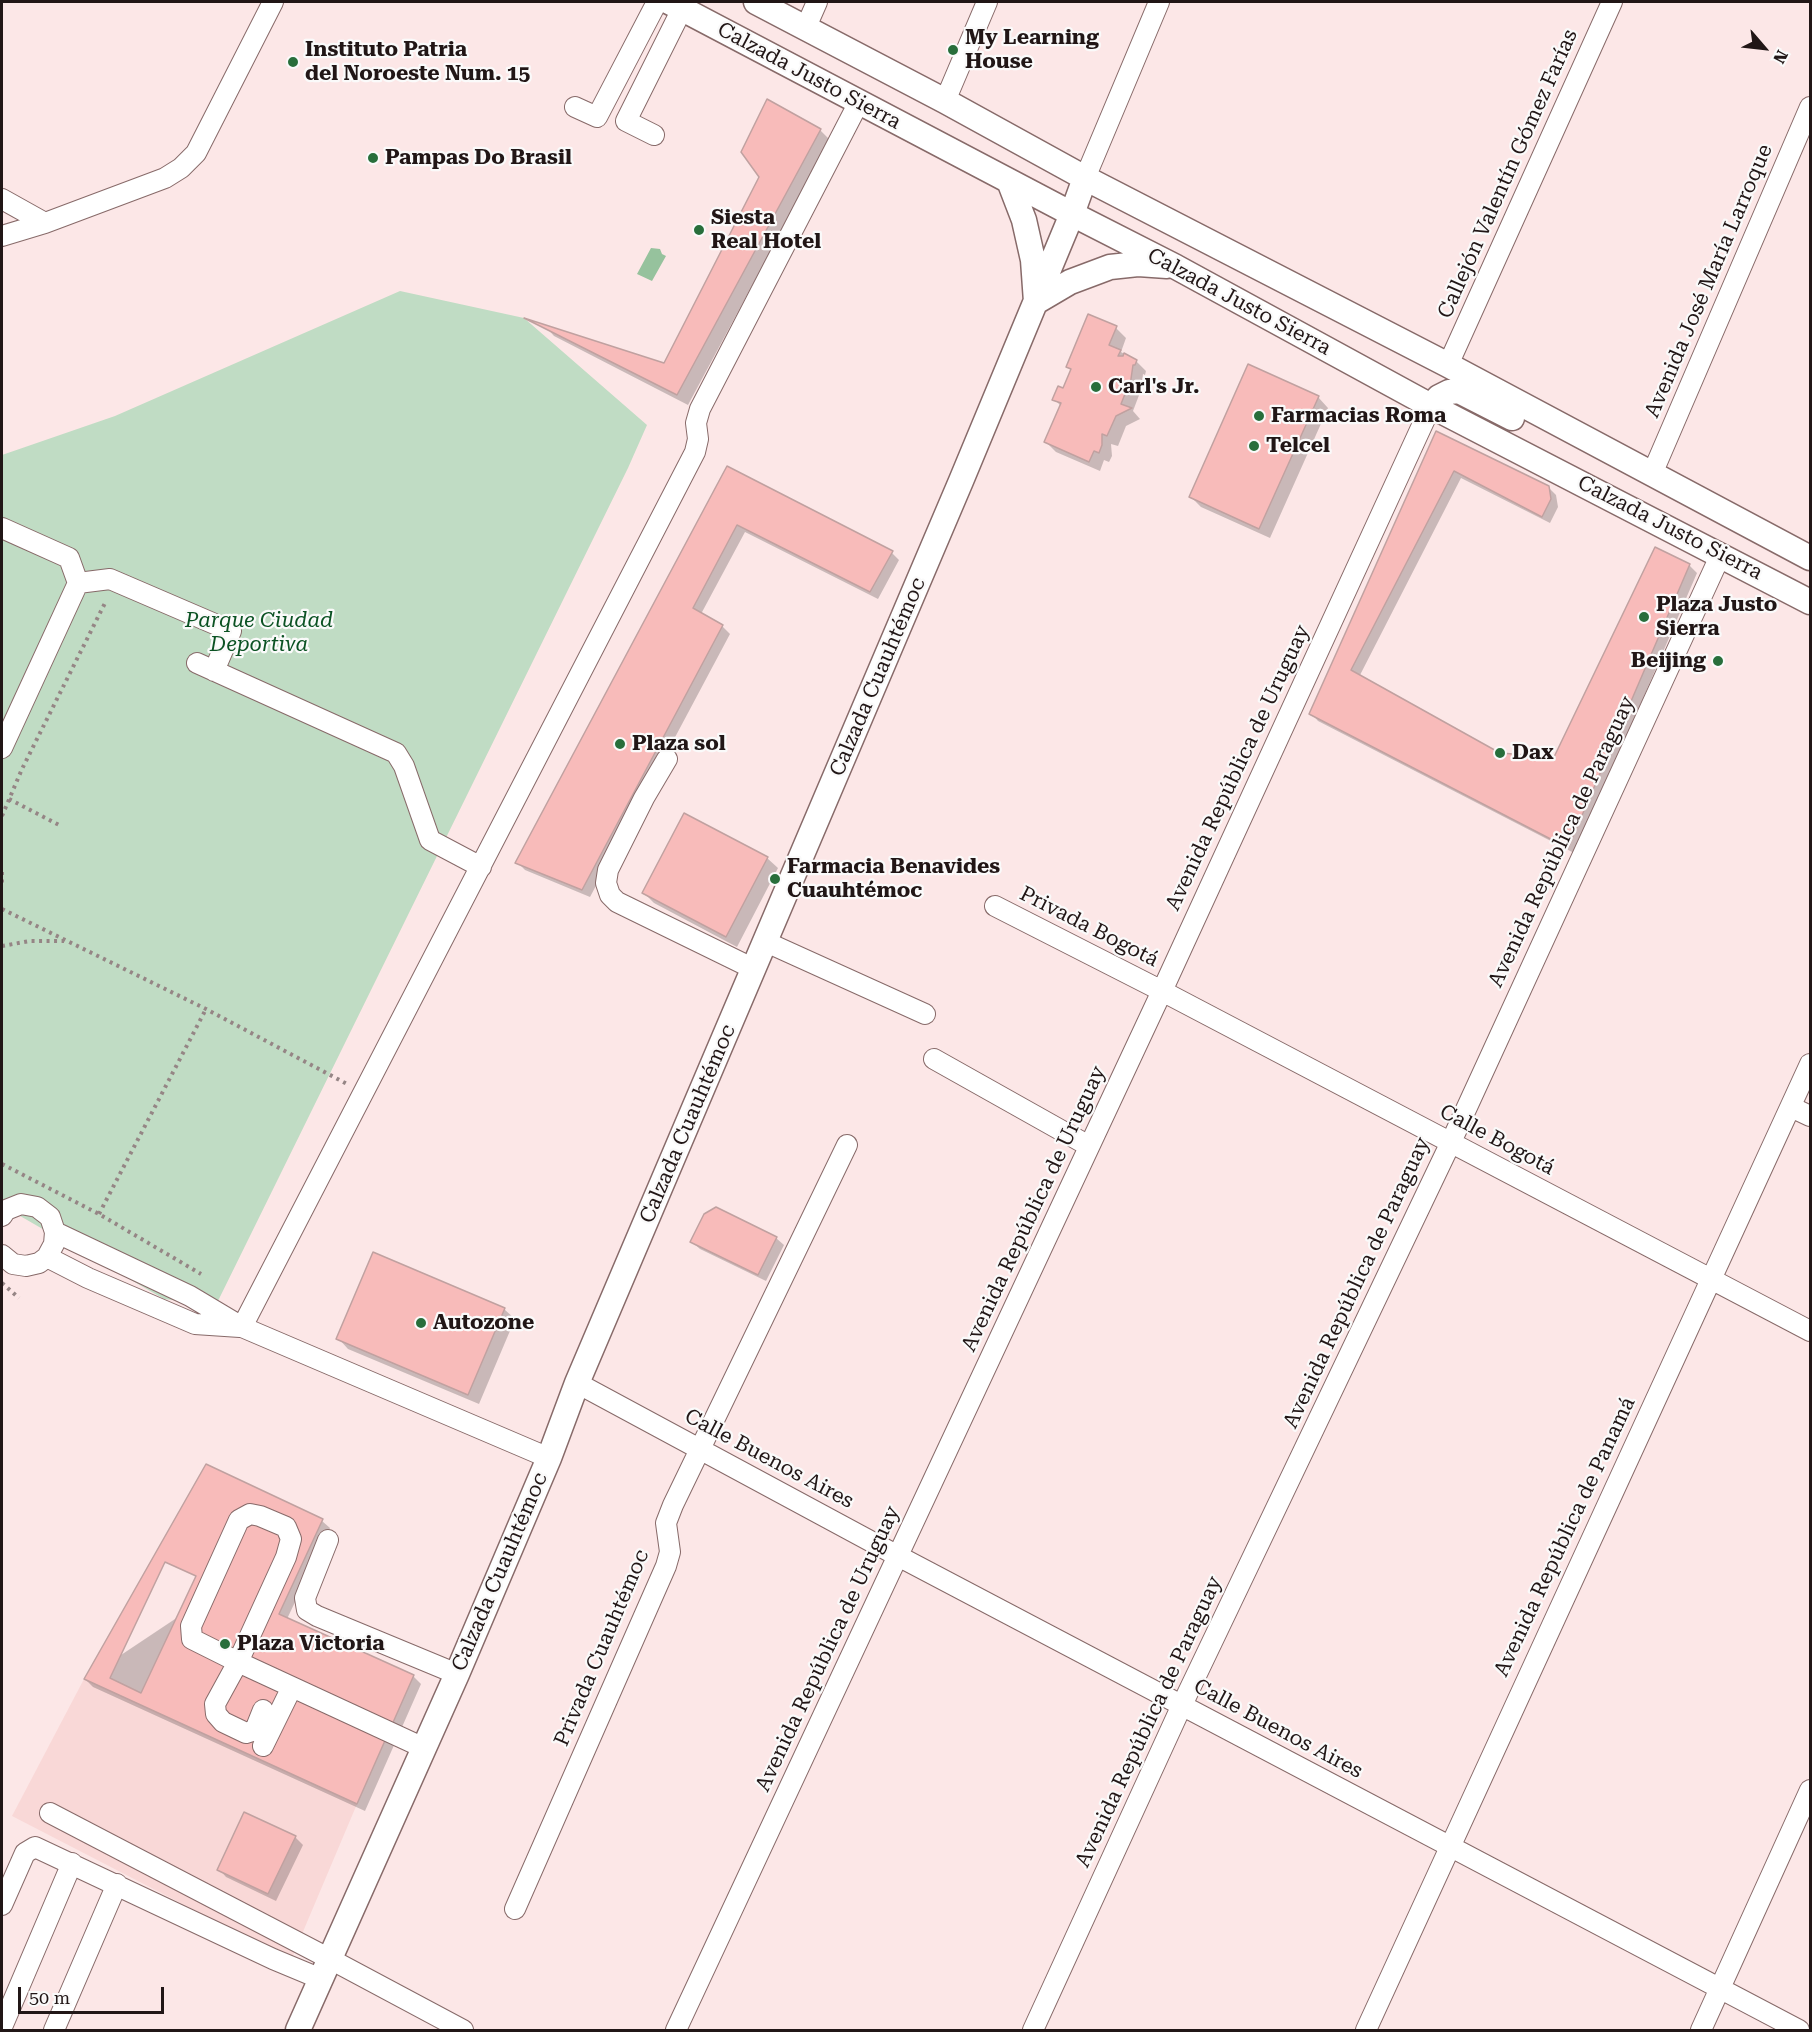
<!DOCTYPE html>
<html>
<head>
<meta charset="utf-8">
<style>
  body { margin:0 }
  #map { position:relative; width:1812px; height:2032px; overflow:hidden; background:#fce7e7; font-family:"Roboto Serif",serif }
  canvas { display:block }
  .frame { position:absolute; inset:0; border:3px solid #211616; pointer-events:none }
  .north { position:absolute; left:1734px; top:18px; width:60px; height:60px; -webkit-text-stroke:4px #fafafa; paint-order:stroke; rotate:118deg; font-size:16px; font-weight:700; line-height:24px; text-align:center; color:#211616 }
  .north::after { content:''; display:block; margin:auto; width:21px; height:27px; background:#211616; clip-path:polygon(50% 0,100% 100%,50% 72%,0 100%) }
  .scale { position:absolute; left:18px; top:1987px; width:146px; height:27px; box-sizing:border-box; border:3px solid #211616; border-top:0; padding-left:8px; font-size:18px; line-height:21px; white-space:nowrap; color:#211616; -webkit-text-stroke:4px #fafafa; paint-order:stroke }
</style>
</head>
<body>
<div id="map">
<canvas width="1812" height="2032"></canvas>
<div class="frame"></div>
<div class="north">N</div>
<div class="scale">50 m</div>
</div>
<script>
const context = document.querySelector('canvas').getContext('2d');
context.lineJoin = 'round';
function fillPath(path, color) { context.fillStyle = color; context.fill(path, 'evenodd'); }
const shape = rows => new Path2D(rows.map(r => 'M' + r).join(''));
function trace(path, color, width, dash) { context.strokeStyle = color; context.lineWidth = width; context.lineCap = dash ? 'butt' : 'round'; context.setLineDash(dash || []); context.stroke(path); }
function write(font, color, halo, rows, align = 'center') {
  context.font = font + ' "Roboto Serif",serif'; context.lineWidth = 4.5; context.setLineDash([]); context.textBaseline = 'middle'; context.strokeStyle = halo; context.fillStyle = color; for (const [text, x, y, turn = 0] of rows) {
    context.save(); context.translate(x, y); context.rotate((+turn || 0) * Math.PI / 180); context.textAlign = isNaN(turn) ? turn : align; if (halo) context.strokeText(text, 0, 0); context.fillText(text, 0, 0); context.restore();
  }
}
const built = shape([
  [84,1679,357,1804,291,1960,12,1816]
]);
const green = shape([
  [400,291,524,318,647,425,628,468,216,1305,164,1299,8,1209,2,1209,2,455,115,416]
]);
const water = shape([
  [651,248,660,249,662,254,666,256,652,281,637,274]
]);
const shadow = shape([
  [820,130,830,140,688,405,554,336,545,326,665,364],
  [1116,328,1126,338,1121,352,1136,361,1146,371,1145,375,1143,374,1141,390,1133,411,1140,419,1126,426,1118,446,1111,444,1112,456,1109,462,1104,460,1100,471,1056,452,1046,442,1061,406,1054,399,1064,390,1072,371,1068,366],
  [1318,397,1328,408,1270,538,1201,507,1191,497],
  [1436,433,1548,487,1556,495,1558,507,1550,523,1461,478,1359,677,1500,755,1555,759,1656,549,1690,566,1697,573,1576,854,1318,721,1311,713],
  [728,468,892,553,899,560,878,599,745,532,701,614,722,626,730,634,590,897,525,870,517,862],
  [767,858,778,868,737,947,654,903,644,893],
  [776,1238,784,1245,766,1281,700,1249,692,1242],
  [504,1309,515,1319,479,1404,348,1349,338,1338],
  [322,1521,330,1528,287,1619,413,1676,421,1684,365,1811,93,1687,85,1679],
  [295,1837,303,1845,276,1901,226,1877,219,1869]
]);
const building = shape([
  [767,99,821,129,677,395,524,318,664,363,759,177,741,152,767,99],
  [1088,314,1117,326,1109,345,1121,350,1118,356,1123,356,1124,353,1137,360,1135,365,1133,365,1131,379,1121,404,1132,408,1116,416,1107,436,1102,434,1102,445,1099,453,1094,451,1089,462,1044,442,1061,403,1052,400,1058,386,1063,388,1071,369,1066,367,1088,314],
  [1248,364,1319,396,1259,529,1189,497,1248,364],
  [1436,431,1549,486,1551,499,1542,517,1454,471,1351,670,1500,753,1554,757,1655,547,1690,564,1568,848,1309,714,1436,431],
  [727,466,893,551,870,592,737,525,693,608,723,625,582,890,515,863,727,466],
  [684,813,768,857,726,937,642,893,684,813],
  [716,1207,777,1237,758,1275,690,1242,704,1214,716,1207],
  [373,1252,505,1308,468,1395,336,1339,373,1252],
  [206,1464,323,1519,279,1614,414,1675,357,1804,84,1679,206,1464],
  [165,1562,196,1576,141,1693,110,1678,165,1562],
  [244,1812,296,1836,268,1894,217,1870,244,1812]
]);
const path = shape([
  [9,799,61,826],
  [2,816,22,769,106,601],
  [2,872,2,886],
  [2,909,206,1009,347,1084],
  [2,946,30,941,64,941],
  [2,1164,99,1214,201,1274],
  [99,1214,206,1009],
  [2,1283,19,1298]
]);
const minor = shape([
  [806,27,817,2],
  [945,101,987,2],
  [575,107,597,117,657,2],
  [654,135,626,121,682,9],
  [1085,178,1159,2],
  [2,199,45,223],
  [2,236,45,223,165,178,181,168,196,153,273,2],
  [1448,365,1612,2],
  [1652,474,1810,107],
  [2,528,69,558,78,583,2,748],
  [78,583,110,579,231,631,214,671],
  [197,663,396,753,404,766,430,840,481,867],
  [667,759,644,798,608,870,606,883,610,895,617,902,754,969],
  [995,906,1162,991,1810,1331],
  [766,942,925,1014],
  [934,1059,1089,1146],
  [1791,1107,1810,1116],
  [2,1216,6,1210,21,1204,37,1207,50,1217,55,1232,54,1244,47,1257,39,1263,26,1266,13,1264,2,1255],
  [55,1232,190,1296,242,1327,549,1458],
  [47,1257,88,1278,195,1324,240,1327],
  [242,1327,695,452,698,439,696,423,700,409,859,102],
  [577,1383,898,1556,1799,2030],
  [328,1540,305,1598,307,1610,317,1616,457,1674],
  [263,1710,255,1730,246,1733,223,1722,216,1714,215,1704,238,1662,286,1557,291,1539,286,1527,260,1516,250,1514,239,1520,191,1626,192,1639,238,1662,424,1748],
  [263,1746,292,1687],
  [50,1813,330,1959,463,2030],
  [2,1905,25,1853,35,1847,273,1959,321,1979],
  [515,1909,666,1566,670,1552,666,1523,673,1505,847,1145],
  [2,2027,72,1863],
  [54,2030,117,1884],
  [676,2030,1162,991,1431,406],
  [1033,2030,1182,1705,1451,1142,1721,554],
  [1366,2030,1810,1064],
  [1701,2030,1810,1790]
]);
const major = shape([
  [669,2,1072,214,1176,267,1431,406,1810,602],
  [756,2,945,101,1085,178,1448,365,1810,558],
  [1009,181,1024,220,1033,260,1036,302,1070,282,1110,267,1138,264,1167,266],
  [1431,406,1439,397,1449,392,1459,391,1512,418],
  [298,2030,457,1674,549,1458,577,1383,961,481,1072,214,1085,178]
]);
const markers = [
  [953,50,6,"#286e3b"],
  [293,62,6,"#286e3b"],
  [373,158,6,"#286e3b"],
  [699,230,6,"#286e3b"],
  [1096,387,6,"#286e3b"],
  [1259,416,6,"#286e3b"],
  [1254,446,6,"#286e3b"],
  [1644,617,6,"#286e3b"],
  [1718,661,6,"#286e3b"],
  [620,744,6,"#286e3b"],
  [1500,753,6,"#286e3b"],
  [775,879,6,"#286e3b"],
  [421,1323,6,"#286e3b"],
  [225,1644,6,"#286e3b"]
];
const poiNames = [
  ["My Learning",965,38],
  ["House",965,62],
  ["Instituto Patria",305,50],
  ["del Noroeste Num. 15",305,74],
  ["Pampas Do Brasil",385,158],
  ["Siesta",711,218],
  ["Real Hotel",711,242],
  ["Carl's Jr.",1108,387],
  ["Farmacias Roma",1271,416],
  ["Telcel",1266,446],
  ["Plaza Justo",1656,605],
  ["Sierra",1656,629],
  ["Beijing",1706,661,"right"],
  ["Plaza sol",632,744],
  ["Dax",1512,753],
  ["Farmacia Benavides",787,867],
  ["Cuauhtémoc",787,891],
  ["Autozone",433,1323],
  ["Plaza Victoria",237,1644]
];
const streetNames = [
  ["Calzada Justo Sierra",809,76,28],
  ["Callejón Valentín Gómez Farías",1508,174,-66],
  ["Avenida José María Larroque",1709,281,-67],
  ["Calzada Justo Sierra",1239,302,28],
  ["Calzada Justo Sierra",1670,528,27],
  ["Calzada Cuauhtémoc",878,677,-67],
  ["Avenida República de Uruguay",1238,768,-65],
  ["Avenida República de Paraguay",1562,842,-65],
  ["Privada Bogotá",1089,927,27],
  ["Calzada Cuauhtémoc",688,1124,-67],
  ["Calle Bogotá",1497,1140,28],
  ["Avenida República de Uruguay",1034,1209,-65],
  ["Avenida República de Paraguay",1357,1283,-65],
  ["Calle Buenos Aires",769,1459,28],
  ["Avenida República de Panamá",1565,1537,-65],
  ["Calzada Cuauhtémoc",500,1572,-67],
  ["Privada Cuauhtémoc",602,1648,-67],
  ["Avenida República de Uruguay",828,1649,-65],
  ["Avenida República de Paraguay",1149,1722,-65],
  ["Calle Buenos Aires",1278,1729,28]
];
const parkNames = [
  ["Parque Ciudad",259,621],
  ["Deportiva",259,645]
];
fillPath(built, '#f9d8d7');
fillPath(green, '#c0dcc4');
fillPath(water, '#96c29d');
fillPath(shadow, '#0003');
fillPath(building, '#f8bbba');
trace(building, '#c0a1a0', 1.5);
trace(minor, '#876a69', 22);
trace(major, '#876a69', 27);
trace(path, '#958585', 4, [3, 4.5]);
trace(minor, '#fff', 20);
trace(major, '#fff', 24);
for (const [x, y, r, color] of markers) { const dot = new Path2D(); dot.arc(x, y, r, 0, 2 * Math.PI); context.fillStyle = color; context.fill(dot); trace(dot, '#fafafa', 2); }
write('bold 21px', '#211616', '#fafafa', poiNames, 'left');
write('21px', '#211616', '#fafafa', streetNames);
write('italic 21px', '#0b5223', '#fafafa', parkNames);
</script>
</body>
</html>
